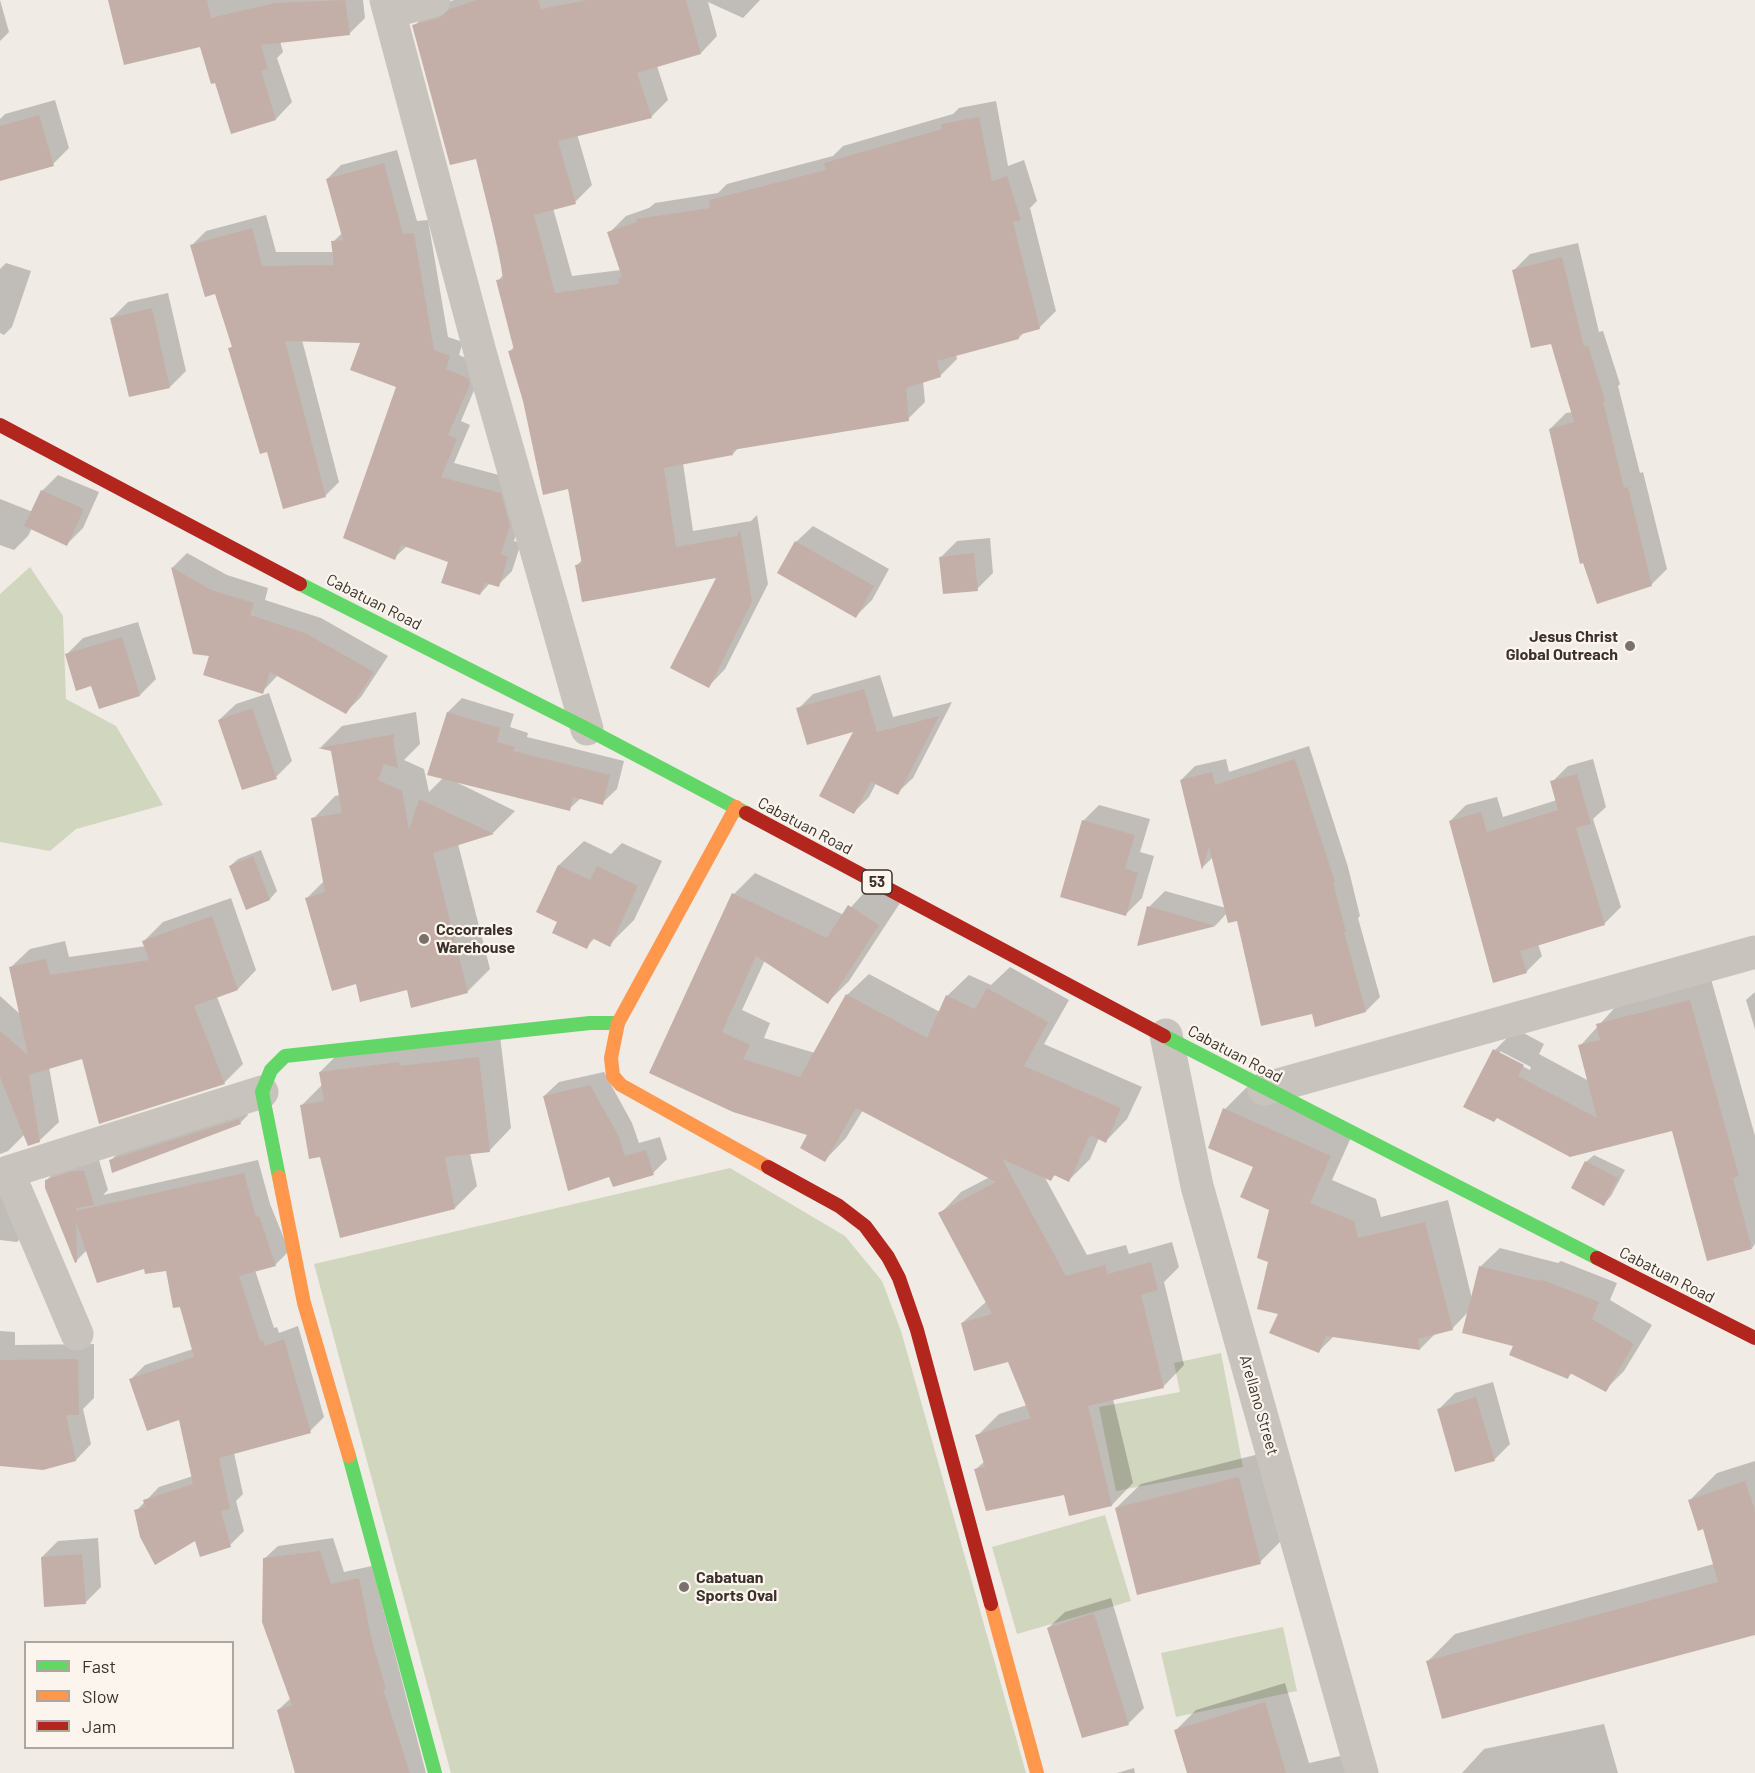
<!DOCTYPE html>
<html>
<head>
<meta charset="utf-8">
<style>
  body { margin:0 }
  #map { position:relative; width:1755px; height:1773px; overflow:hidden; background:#f0ebe5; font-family:Barlow,sans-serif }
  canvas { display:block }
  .legend { position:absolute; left:24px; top:1641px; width:210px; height:108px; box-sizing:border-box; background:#fbf5ee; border:2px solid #aea6a0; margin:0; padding:8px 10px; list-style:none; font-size:18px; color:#3b302b }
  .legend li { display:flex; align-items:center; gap:12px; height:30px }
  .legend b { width:30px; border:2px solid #aea6a0 }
</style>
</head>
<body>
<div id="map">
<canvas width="1755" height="1773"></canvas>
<ul class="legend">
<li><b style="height:8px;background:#63d668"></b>Fast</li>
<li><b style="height:8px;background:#ff974d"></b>Slow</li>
<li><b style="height:8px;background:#b3261e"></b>Jam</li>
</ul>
</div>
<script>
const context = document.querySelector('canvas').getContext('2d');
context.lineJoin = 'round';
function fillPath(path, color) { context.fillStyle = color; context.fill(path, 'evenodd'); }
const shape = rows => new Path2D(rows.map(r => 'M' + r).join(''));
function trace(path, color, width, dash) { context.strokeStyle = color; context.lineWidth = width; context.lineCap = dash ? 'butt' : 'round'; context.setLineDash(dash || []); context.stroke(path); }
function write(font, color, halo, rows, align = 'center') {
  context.font = font + ' Barlow,sans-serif'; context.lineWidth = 4.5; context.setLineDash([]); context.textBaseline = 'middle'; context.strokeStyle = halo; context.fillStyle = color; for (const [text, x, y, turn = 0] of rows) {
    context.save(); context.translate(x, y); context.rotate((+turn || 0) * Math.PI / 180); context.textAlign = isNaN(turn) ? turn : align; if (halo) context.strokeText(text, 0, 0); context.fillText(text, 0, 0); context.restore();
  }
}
const green = shape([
  [30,567,63,616,66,699,116,726,163,805,76,829,50,851,0,842,0,594],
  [730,1168,845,1236,882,1281,901,1331,1026,1773,451,1773,314,1264],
  [1221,1353,1243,1467,1116,1491,1099,1407,1180,1392,1174,1363],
  [1105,1515,1131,1601,1017,1634,992,1547],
  [1283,1627,1297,1691,1176,1717,1161,1653]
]);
const shadow = shape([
  [0,0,9,32,0,41],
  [110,0,363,0,365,18,349,34,280,41,283,52,277,58,292,102,276,119,232,132,216,81,201,46],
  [454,0,760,0,743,18,708,2,717,36,701,53,657,66,668,100,651,117,577,134,592,185,575,202,553,208,572,276,621,270,609,233,626,216,649,208,655,203,718,193,727,184,833,156,843,146,953,114,959,108,996,101,1008,166,1024,160,1037,201,1030,208,1056,311,1039,328,1025,331,1019,338,956,354,957,359,940,376,923,381,925,402,908,419,739,447,733,454,683,463,693,531,751,521,757,515,768,584,725,669,709,686,718,576,577,565,583,559,569,487,524,400,509,352,514,347,498,281,503,275,478,157,414,26,431,9],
  [55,100,69,148,53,164,0,168,0,119,5,114],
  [397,150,417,221,428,220,448,337,463,342,459,355,481,365,483,369,461,421,470,425,454,463,514,479,523,511,514,541,521,543,512,571,498,585,490,583,480,594,450,561,407,546,394,558,398,386,362,342,302,340,339,482,325,496,268,450,230,349,233,345,216,292,192,245,206,231,266,215,276,252,334,252,333,242,342,233,327,179,341,165],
  [1578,243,1599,332,1603,331,1620,384,1618,386,1640,473,1643,472,1667,569,1651,585,1550,429,1566,413,1573,412,1552,342,1514,270,1530,254],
  [6,263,31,271,12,327,4,335,0,333,0,269],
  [168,293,186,371,170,387,112,318,128,302],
  [58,475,99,492,83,528,67,544,32,528,28,536,14,550,0,545,0,499,33,512,42,491],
  [813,526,889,569,872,600,856,616,796,542],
  [990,538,993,573,977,589,941,557,957,541],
  [187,553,227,575,268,588,265,600,321,618,388,656,361,697,346,712,278,675,262,692,211,654,194,653,172,568],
  [138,622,156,679,140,695,100,708,92,684,66,655,83,638],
  [880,675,893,717,952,702,913,778,897,793,876,783,869,797,854,812,856,730,798,709,813,694],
  [269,693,292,761,276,777,219,720,236,704],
  [462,698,514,714,510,727,528,733,527,737,624,761,617,789,602,803,581,798,569,809,452,780,515,811,493,833,458,844,490,969,467,992,357,982,307,898,324,881,313,819,335,796,340,795,332,750,321,747,342,726,416,712,420,744,404,760,424,769,429,792,443,778,448,712],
  [1309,746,1348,867,1360,916,1358,918,1380,997,1366,1011,1313,1013,1238,919,1227,913,1216,925,1139,944,1149,907,1165,891,1226,908,1213,857,1203,867,1181,780,1195,766,1226,759,1229,772],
  [1593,759,1606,807,1593,819,1621,907,1605,923,1538,944,1542,956,1526,972,1450,821,1466,805,1497,797,1503,817,1557,800,1552,782,1568,766],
  [1099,805,1150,819,1140,852,1154,856,1142,898,1126,914,1083,821],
  [584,841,611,854,622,843,662,861,634,920,609,945,595,938,586,947,559,921,538,912,559,865],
  [261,850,277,891,270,899,247,908,230,866,238,859],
  [755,873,844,915,871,885,900,903,849,981,828,1002,765,960,742,1010,770,1023,764,1038,815,1053,847,995,869,974,940,1012,947,996,969,975,991,985,1010,967,1069,1000,1044,1044,1142,1087,1127,1119,1106,1141,1099,1138,1090,1159,1069,1180,1056,1174,1051,1179,1044,1176,1087,1255,1126,1245,1129,1254,1172,1242,1179,1267,1164,1282,1184,1365,1163,1387,1113,1399,1133,1483,1112,1505,976,1469,985,1461,977,1436,999,1414,1027,1405,1009,1360,962,1323,987,1301,940,1214,961,1192,990,1177,863,1110,846,1138,825,1160,810,1134,651,1072,734,894],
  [231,898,256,970,238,989,217,997,243,1064,224,1083,83,1057,49,1067,59,1122,39,1141,25,1134,8,1151,0,1154,0,996,20,1014,10,968,30,949,65,941,69,957,146,946,144,941,163,922],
  [1711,979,1755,1136,1755,1244,1752,1248,1673,1129,1570,1156,1495,1050,1516,1029,1544,1044,1539,1054,1589,1081,1580,1046,1619,1003],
  [1500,1051,1531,1067,1530,1070,1500,1055],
  [1755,992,1755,1029,1746,1000],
  [500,1036,511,1128,490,1150,470,1153,477,1186,455,1208,322,1156,301,1106,322,1085,320,1072,342,1050],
  [604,1072,632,1123,639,1143,660,1137,667,1159,653,1173,610,1175,544,1096,559,1082],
  [1247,1087,1353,1133,1332,1180,1376,1199,1381,1217,1448,1200,1472,1299,1480,1267,1500,1248,1558,1263,1561,1261,1617,1283,1610,1300,1652,1325,1624,1371,1605,1390,1573,1372,1567,1378,1515,1345,1469,1311,1452,1329,1436,1333,1420,1349,1334,1336,1318,1352,1280,1313,1270,1261,1271,1209,1255,1167,1225,1109],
  [246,1112,248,1115,240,1123,111,1160,118,1153],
  [1594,1155,1625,1170,1611,1196,1604,1204,1586,1162],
  [98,1157,108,1190,103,1195,258,1160,270,1204,289,1251,275,1265,255,1270,274,1328,277,1327,279,1333,298,1326,324,1417,310,1431,234,1453,243,1494,236,1501,244,1531,230,1545,196,1539,136,1511,159,1487,193,1476,181,1418,131,1379,145,1365,193,1349,168,1269,145,1267,87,1250,76,1261,46,1181,60,1166],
  [0,1189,33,1226,17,1242,0,1240],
  [0,1331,15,1332,15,1345,94,1344,94,1398,83,1409,91,1444,76,1460,0,1465],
  [1493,1382,1510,1444,1494,1460,1439,1409,1455,1393],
  [1263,1453,1284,1538,1260,1562,1116,1508,1141,1484],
  [1755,1461,1755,1633,1428,1661,1455,1634,1714,1564,1704,1528,1690,1500,1717,1473],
  [98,1538,101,1587,85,1603,42,1557,58,1541],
  [333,1538,344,1572,372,1566,426,1773,303,1773,278,1710,291,1698,264,1559,278,1546],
  [1111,1598,1144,1708,1128,1724,1048,1628,1065,1612],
  [1285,1683,1309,1763,1354,1753,1359,1773,1189,1773,1176,1730,1196,1710],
  [1604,1724,1618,1773,1462,1773,1484,1749],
  [1134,1768,1135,1773,1117,1773]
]);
const building = shape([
  [108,0,207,0,211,18,275,3,345,0,350,35,261,45,268,69,261,71,276,120,231,134,215,83,211,84,200,47,124,65],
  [477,0,538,0,541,9,588,0,686,0,701,54,637,73,652,118,558,141,576,204,534,215,555,293,619,284,618,278,622,277,607,232,637,222,636,219,710,208,709,200,826,170,824,163,942,129,941,124,979,117,992,181,1007,176,1021,220,1013,222,1040,329,1018,335,1019,339,937,361,941,377,906,388,909,421,732,450,733,455,664,468,676,547,737,536,740,530,752,602,709,688,670,668,716,578,582,602,575,565,582,564,568,489,543,495,523,401,508,351,514,350,496,280,503,279,499,252,476,159,450,165,412,25,439,18,450,9],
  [39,115,54,166,0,181,0,126],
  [384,163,403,234,414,233,434,350,450,356,446,369,468,378,470,384,448,435,457,439,441,477,501,493,510,526,501,554,508,557,499,587,485,583,480,595,441,583,448,562,401,545,395,560,343,538,396,387,350,370,360,343,285,341,326,497,283,509,267,452,260,454,228,348,232,347,215,294,205,297,190,245,252,228,262,266,334,265,331,241,343,240,326,179],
  [1562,257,1584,347,1588,345,1605,401,1603,401,1624,488,1628,487,1652,586,1597,604,1583,563,1580,564,1549,429,1574,422,1551,344,1531,348,1512,270],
  [152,308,170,388,129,397,110,318],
  [41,490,84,509,67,546,24,526],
  [795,541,874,586,856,618,777,573],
  [974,553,978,591,943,594,939,557],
  [171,567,211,590,254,603,250,615,305,633,374,672,346,714,270,672,263,694,203,675,209,656,193,654],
  [122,637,140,696,99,709,91,686,76,691,65,654],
  [864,689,877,732,939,716,898,795,871,782,854,814,819,796,853,732,807,745,796,708],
  [252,708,277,779,242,790,218,720],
  [447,712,500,728,497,742,515,747,513,751,610,775,603,805,573,797,570,811,427,775],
  [395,734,393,740,398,768,384,764,378,780,402,791,409,830,419,799,494,834,433,853,468,993,411,1008,407,990,360,1002,356,984,332,991,305,898,325,892,311,818,342,813,331,751,318,748],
  [1295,759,1335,882,1333,883,1346,932,1344,932,1366,1012,1315,1027,1312,1014,1261,1026,1237,921,1228,923,1209,847,1202,870,1180,780,1212,772,1215,785],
  [1577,774,1591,824,1576,828,1605,925,1520,951,1527,973,1493,983,1449,821,1481,812,1487,832,1558,810,1550,781],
  [1082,820,1135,835,1125,868,1138,873,1126,916,1060,897],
  [253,856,270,900,246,910,229,866],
  [558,865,590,880,597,866,638,886,610,947,592,938,587,949,552,933,557,922,536,912],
  [732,893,827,938,848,905,879,925,828,1004,756,956,722,1032,750,1045,743,1059,800,1077,846,994,927,1038,946,995,975,1009,987,988,1048,1022,1024,1066,1121,1108,1106,1143,1090,1135,1069,1182,1054,1175,1051,1181,1002,1159,1066,1276,1105,1265,1108,1274,1151,1262,1158,1290,1141,1295,1164,1388,1088,1406,1112,1506,1069,1516,1064,1495,986,1511,974,1469,985,1467,975,1435,1031,1418,1008,1362,974,1371,961,1323,992,1314,938,1213,996,1182,856,1108,825,1162,800,1148,807,1135,733,1112,649,1073],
  [1147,906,1216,926,1137,946],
  [212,916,238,990,194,1006,225,1084,99,1124,82,1059,29,1075,40,1142,28,1146,0,1077,0,1031,28,1055,9,967,46,959,50,975,149,960,142,941],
  [1690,1000,1739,1176,1733,1178,1752,1249,1707,1261,1672,1131,1570,1157,1497,1118,1494,1122,1463,1107,1493,1049,1524,1065,1518,1076,1597,1118,1578,1045,1600,1040,1596,1024],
  [479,1057,490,1152,445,1157,455,1209,340,1238,320,1157,309,1159,300,1105,324,1101,319,1072,399,1062,400,1066],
  [590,1085,619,1137,625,1156,646,1150,654,1175,613,1187,609,1177,568,1191,543,1096],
  [1223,1108,1331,1156,1310,1203,1354,1221,1358,1238,1425,1222,1453,1330,1418,1339,1420,1350,1326,1336,1319,1353,1269,1333,1278,1314,1257,1309,1268,1262,1257,1258,1269,1210,1240,1197,1253,1167,1208,1148],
  [239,1119,241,1124,112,1173,109,1160],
  [1585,1161,1618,1178,1604,1206,1571,1188],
  [73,1171,84,1171,94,1205,76,1208,76,1211,244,1173,256,1217,259,1216,276,1266,239,1276,260,1341,263,1340,265,1346,284,1339,311,1433,219,1458,230,1509,221,1511,231,1547,200,1557,195,1541,155,1565,140,1537,134,1510,145,1507,143,1500,193,1484,179,1420,147,1431,129,1379,194,1357,180,1307,173,1308,166,1271,145,1274,144,1269,97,1283,76,1222,77,1262,75,1263,45,1188,45,1180],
  [1479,1266,1539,1281,1540,1279,1599,1302,1592,1319,1634,1344,1606,1392,1570,1373,1568,1379,1509,1355,1513,1346,1462,1333],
  [78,1359,79,1415,66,1415,76,1461,43,1470,0,1466,0,1360],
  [1476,1397,1495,1461,1455,1472,1437,1409],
  [1239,1477,1261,1564,1137,1595,1115,1508],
  [1745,1481,1755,1510,1755,1635,1442,1719,1426,1661,1718,1582,1703,1529,1698,1531,1688,1500],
  [320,1551,331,1584,359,1578,372,1641,386,1689,383,1689,410,1773,295,1773,277,1710,292,1705,262,1622,263,1558],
  [82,1554,86,1604,44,1607,41,1557],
  [1094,1613,1129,1725,1082,1738,1047,1628],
  [1265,1702,1286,1773,1187,1773,1174,1730]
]);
const street = shape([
  [386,0,480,352,587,729],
  [390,12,434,0],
  [1166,1035,1197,1186,1362,1773],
  [1264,1089,1755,952],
  [8,1172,77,1334],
  [0,1178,8,1172,262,1092]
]);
const fast = shape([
  [300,584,587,729,746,813],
  [1164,1036,1597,1258],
  [279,1177,262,1092,271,1070,285,1056,590,1023,618,1023],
  [349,1456,435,1773]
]);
const slow = shape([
  [736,807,618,1023,611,1058,613,1076,621,1085,768,1167],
  [279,1177,304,1303,349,1456],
  [991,1604,1037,1773]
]);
const jam = shape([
  [0,425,300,584],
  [746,813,1164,1036],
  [768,1167,839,1206,865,1226,888,1257,899,1278,917,1330,991,1604],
  [1597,1258,1755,1338]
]);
const markers = [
  [1630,646,6,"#7a716c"],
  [424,939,6,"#7a716c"],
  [684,1587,6,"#7a716c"]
];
const shields = [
  [877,882,30]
];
const shieldNames = [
  ["53",877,882]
];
const streetNames = [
  ["Cabatuan Road",374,602,27],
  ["Cabatuan Road",805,826,28],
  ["Cabatuan Road",1235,1054,28],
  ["Cabatuan Road",1667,1275,27],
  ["Arellano Street",1259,1405,74]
];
const poiNames = [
  ["Jesus Christ",1618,637,"right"],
  ["Global Outreach",1618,655,"right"],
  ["Cccorrales",436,930],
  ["Warehouse",436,948],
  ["Cabatuan",696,1578],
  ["Sports Oval",696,1596]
];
fillPath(green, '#d1d6bf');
fillPath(shadow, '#0003');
fillPath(building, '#c3afa7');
trace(street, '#c9c3be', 33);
trace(fast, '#63d668', 14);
trace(slow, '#ff974d', 14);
trace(jam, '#b3261e', 14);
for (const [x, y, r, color] of markers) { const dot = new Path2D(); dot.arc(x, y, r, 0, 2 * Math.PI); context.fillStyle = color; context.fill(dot); trace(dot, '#fbf5ee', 2); }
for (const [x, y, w] of shields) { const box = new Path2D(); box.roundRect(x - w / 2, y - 12, w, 24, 4.5); context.fillStyle = '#fbf5ee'; context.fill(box); trace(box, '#3b302b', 1.5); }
write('bold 15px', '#3b302b', null, shieldNames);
write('16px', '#3b302b', '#fbf5ee', streetNames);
write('bold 16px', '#3b302b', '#fbf5ee', poiNames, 'left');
</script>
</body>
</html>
